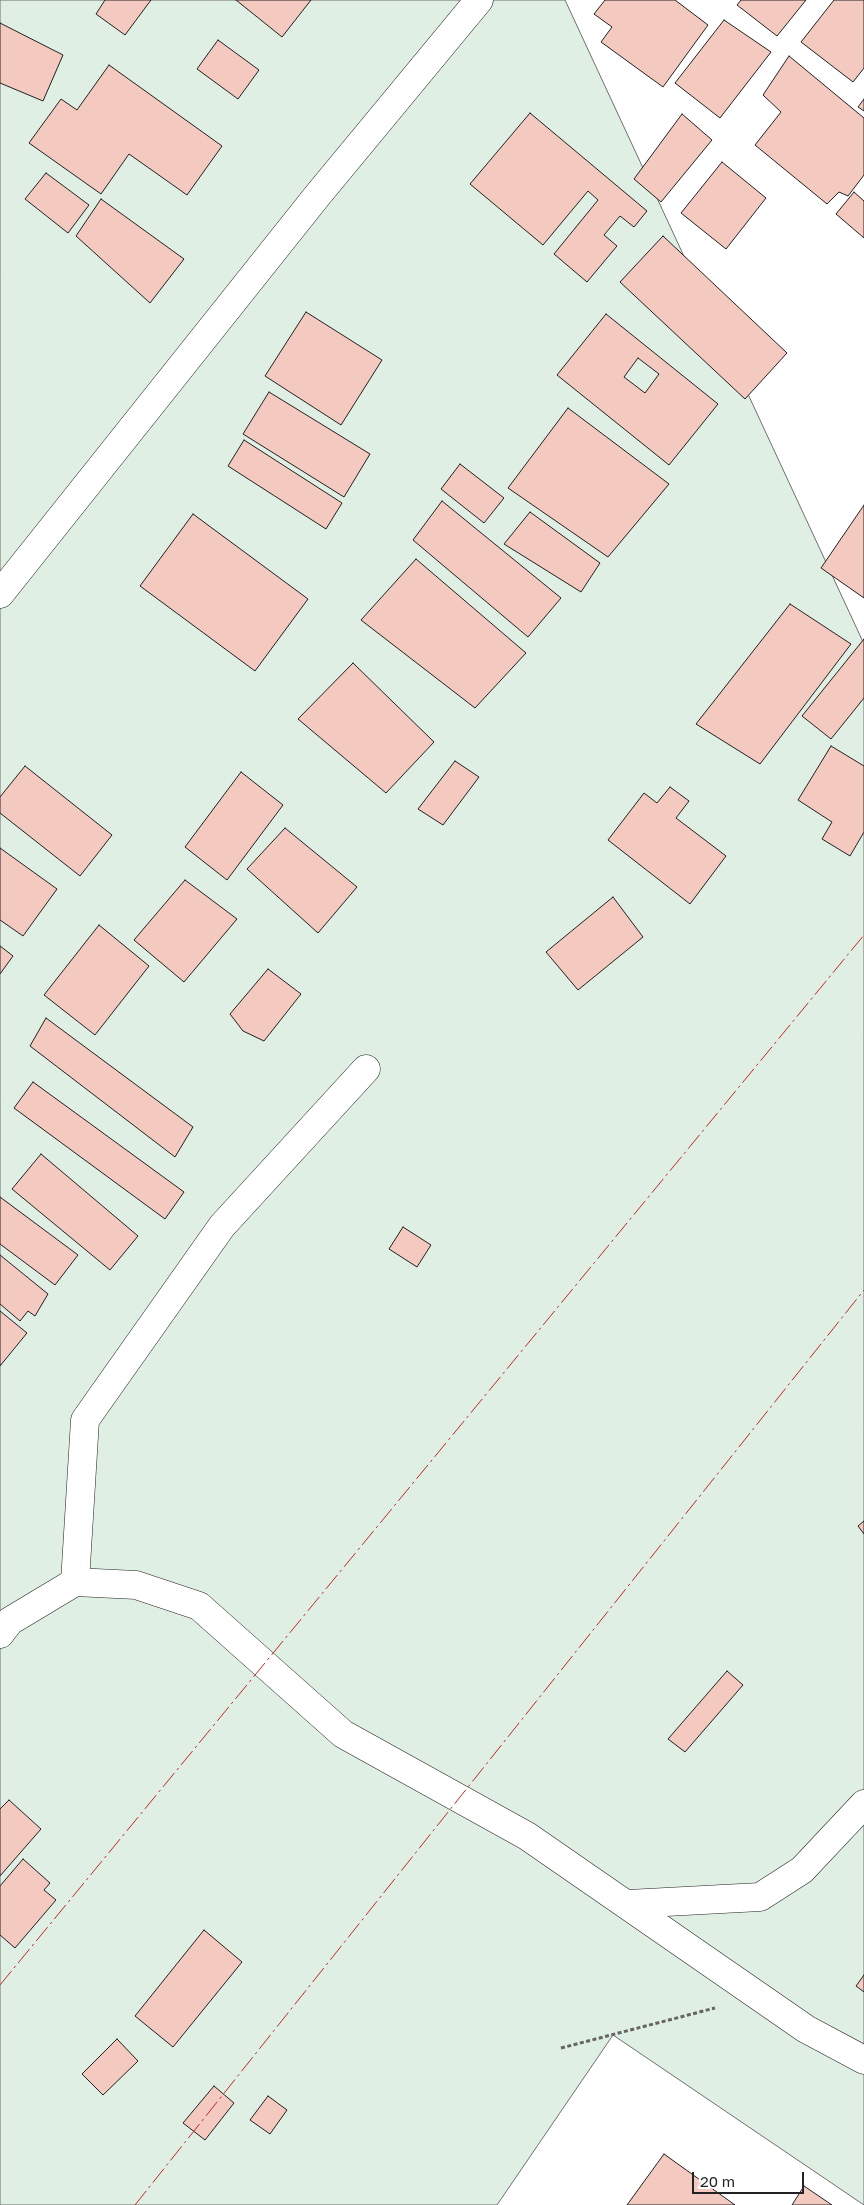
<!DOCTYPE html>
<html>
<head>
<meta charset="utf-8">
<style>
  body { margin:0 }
  #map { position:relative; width:864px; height:2205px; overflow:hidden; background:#fff; font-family:"Golos Text",sans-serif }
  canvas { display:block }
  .scale { position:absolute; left:692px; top:2172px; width:112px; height:22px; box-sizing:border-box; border:2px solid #222; border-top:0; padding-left:6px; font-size:15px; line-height:18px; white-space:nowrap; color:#222; -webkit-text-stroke:4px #fff; paint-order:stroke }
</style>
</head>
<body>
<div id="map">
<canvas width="864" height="2205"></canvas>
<div class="scale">20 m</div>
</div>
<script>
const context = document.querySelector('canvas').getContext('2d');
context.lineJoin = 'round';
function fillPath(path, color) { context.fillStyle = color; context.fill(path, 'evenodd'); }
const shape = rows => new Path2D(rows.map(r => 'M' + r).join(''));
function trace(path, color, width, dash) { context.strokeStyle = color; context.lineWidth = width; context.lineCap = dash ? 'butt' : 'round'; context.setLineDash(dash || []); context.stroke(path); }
const green = shape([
  [0,0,565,0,864,644,864,2205,613,2035,497,2205,0,2205,0,0]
]);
const building = shape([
  [105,0,151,0,125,35,96,14,105,0],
  [236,0,311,0,282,37,236,0],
  [605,0,675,0,708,25,663,87,601,42,612,27,594,14,605,0],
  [741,0,806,0,777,36,737,5,741,0],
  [834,0,864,0,864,68,853,82,801,42,834,0],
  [724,20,771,52,720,118,675,83,724,20],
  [0,23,63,55,43,101,0,83,0,23],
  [218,40,259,70,238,99,197,69,218,40],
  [789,56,864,118,864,175,848,196,839,192,827,204,755,145,781,112,763,95,789,56],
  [109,65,222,146,187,195,129,154,101,194,29,143,61,99,77,110,109,65],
  [864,99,864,111,858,107,864,99],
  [530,113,647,211,634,227,620,216,604,235,617,246,587,282,554,254,598,200,588,191,543,245,470,184,530,113],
  [682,114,712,140,661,202,634,179,682,114],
  [722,162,766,198,726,249,681,213,722,162],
  [46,173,89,205,68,233,25,199,46,173],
  [854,192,864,201,864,238,836,214,854,192],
  [101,199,184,259,150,303,76,236,101,199],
  [663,236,787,353,745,399,620,282,663,236],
  [306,312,382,360,341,425,265,376,306,312],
  [606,314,718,404,669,465,557,375,606,314],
  [638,358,659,374,645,393,624,377,638,358],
  [269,392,370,454,344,497,243,434,269,392],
  [568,408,669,484,608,557,508,488,568,408],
  [244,440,342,503,326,529,228,466,244,440],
  [460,464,504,498,484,523,441,489,460,464],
  [442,501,561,598,528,637,413,540,442,501],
  [864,505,864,598,821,568,864,505],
  [530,512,600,563,581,592,504,544,530,512],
  [193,514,308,599,255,671,140,586,193,514],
  [416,559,526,653,475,708,361,620,416,559],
  [790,604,851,644,760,764,696,724,790,604],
  [864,639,864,698,831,739,802,716,864,639],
  [353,663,434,742,386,793,298,719,353,663],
  [831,746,864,766,864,832,850,856,822,839,832,822,798,800,831,746],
  [455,761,479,777,443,825,418,809,455,761],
  [25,766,112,835,80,876,0,813,0,797,25,766],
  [241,772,283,805,227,880,185,847,241,772],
  [670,787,689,801,676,818,726,856,690,904,608,840,644,793,657,803,670,787],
  [285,828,357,887,318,933,247,869,285,828],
  [0,848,57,889,23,936,0,920,0,848],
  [185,880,237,919,184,982,134,940,185,880],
  [613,897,643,937,578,990,546,952,613,897],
  [99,925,149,966,95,1035,44,995,99,925],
  [0,946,13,956,0,974,0,946],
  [268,969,301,994,264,1041,243,1031,230,1014,268,969],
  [46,1018,193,1127,175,1157,30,1046,46,1018],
  [33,1082,184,1192,165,1219,14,1108,33,1082],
  [41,1154,138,1236,110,1270,12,1189,41,1154],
  [0,1197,78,1255,55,1285,0,1244,0,1197],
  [403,1227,431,1245,417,1267,389,1249,403,1227],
  [0,1255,48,1294,35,1316,28,1311,20,1321,0,1304,0,1255],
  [0,1311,27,1333,0,1366,0,1311],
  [864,1521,864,1534,858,1526,864,1521],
  [727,1671,743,1685,685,1752,668,1739,727,1671],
  [9,1800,41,1829,0,1876,0,1809,9,1800],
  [23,1859,50,1883,44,1890,56,1900,15,1948,0,1935,0,1886,23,1859],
  [204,1930,242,1962,173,2047,135,2016,204,1930],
  [864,1975,864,1992,856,1986,864,1975],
  [117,2039,138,2061,103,2095,82,2074,117,2039],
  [214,2086,234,2103,205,2140,183,2123,214,2086],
  [268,2096,287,2110,270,2134,250,2120,268,2096],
  [664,2154,735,2205,627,2205,664,2154],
  [804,2186,832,2205,792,2205,804,2186]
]);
const path = shape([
  [561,2048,715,2008]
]);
const minor = shape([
  [0,594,317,196,479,0],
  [366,1069,222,1226,85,1420,75,1582,136,1585,199,1606,343,1734,527,1836,806,2029,864,2060],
  [0,1634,10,1621,75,1582],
  [628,1904,760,1897,802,1870,864,1804]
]);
const power = shape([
  [0,1985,864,935],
  [135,2205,864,1290]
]);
fillPath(green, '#e0efe3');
trace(green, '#6f6f6f', 1);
fillPath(building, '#f3c9c0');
trace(building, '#222', 1);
trace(minor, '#222', 29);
trace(path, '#646464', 3, [4, 2.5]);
trace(minor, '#fff', 28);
trace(power, '#c62828', 1, [18, 4, 2.5, 4]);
</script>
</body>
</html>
